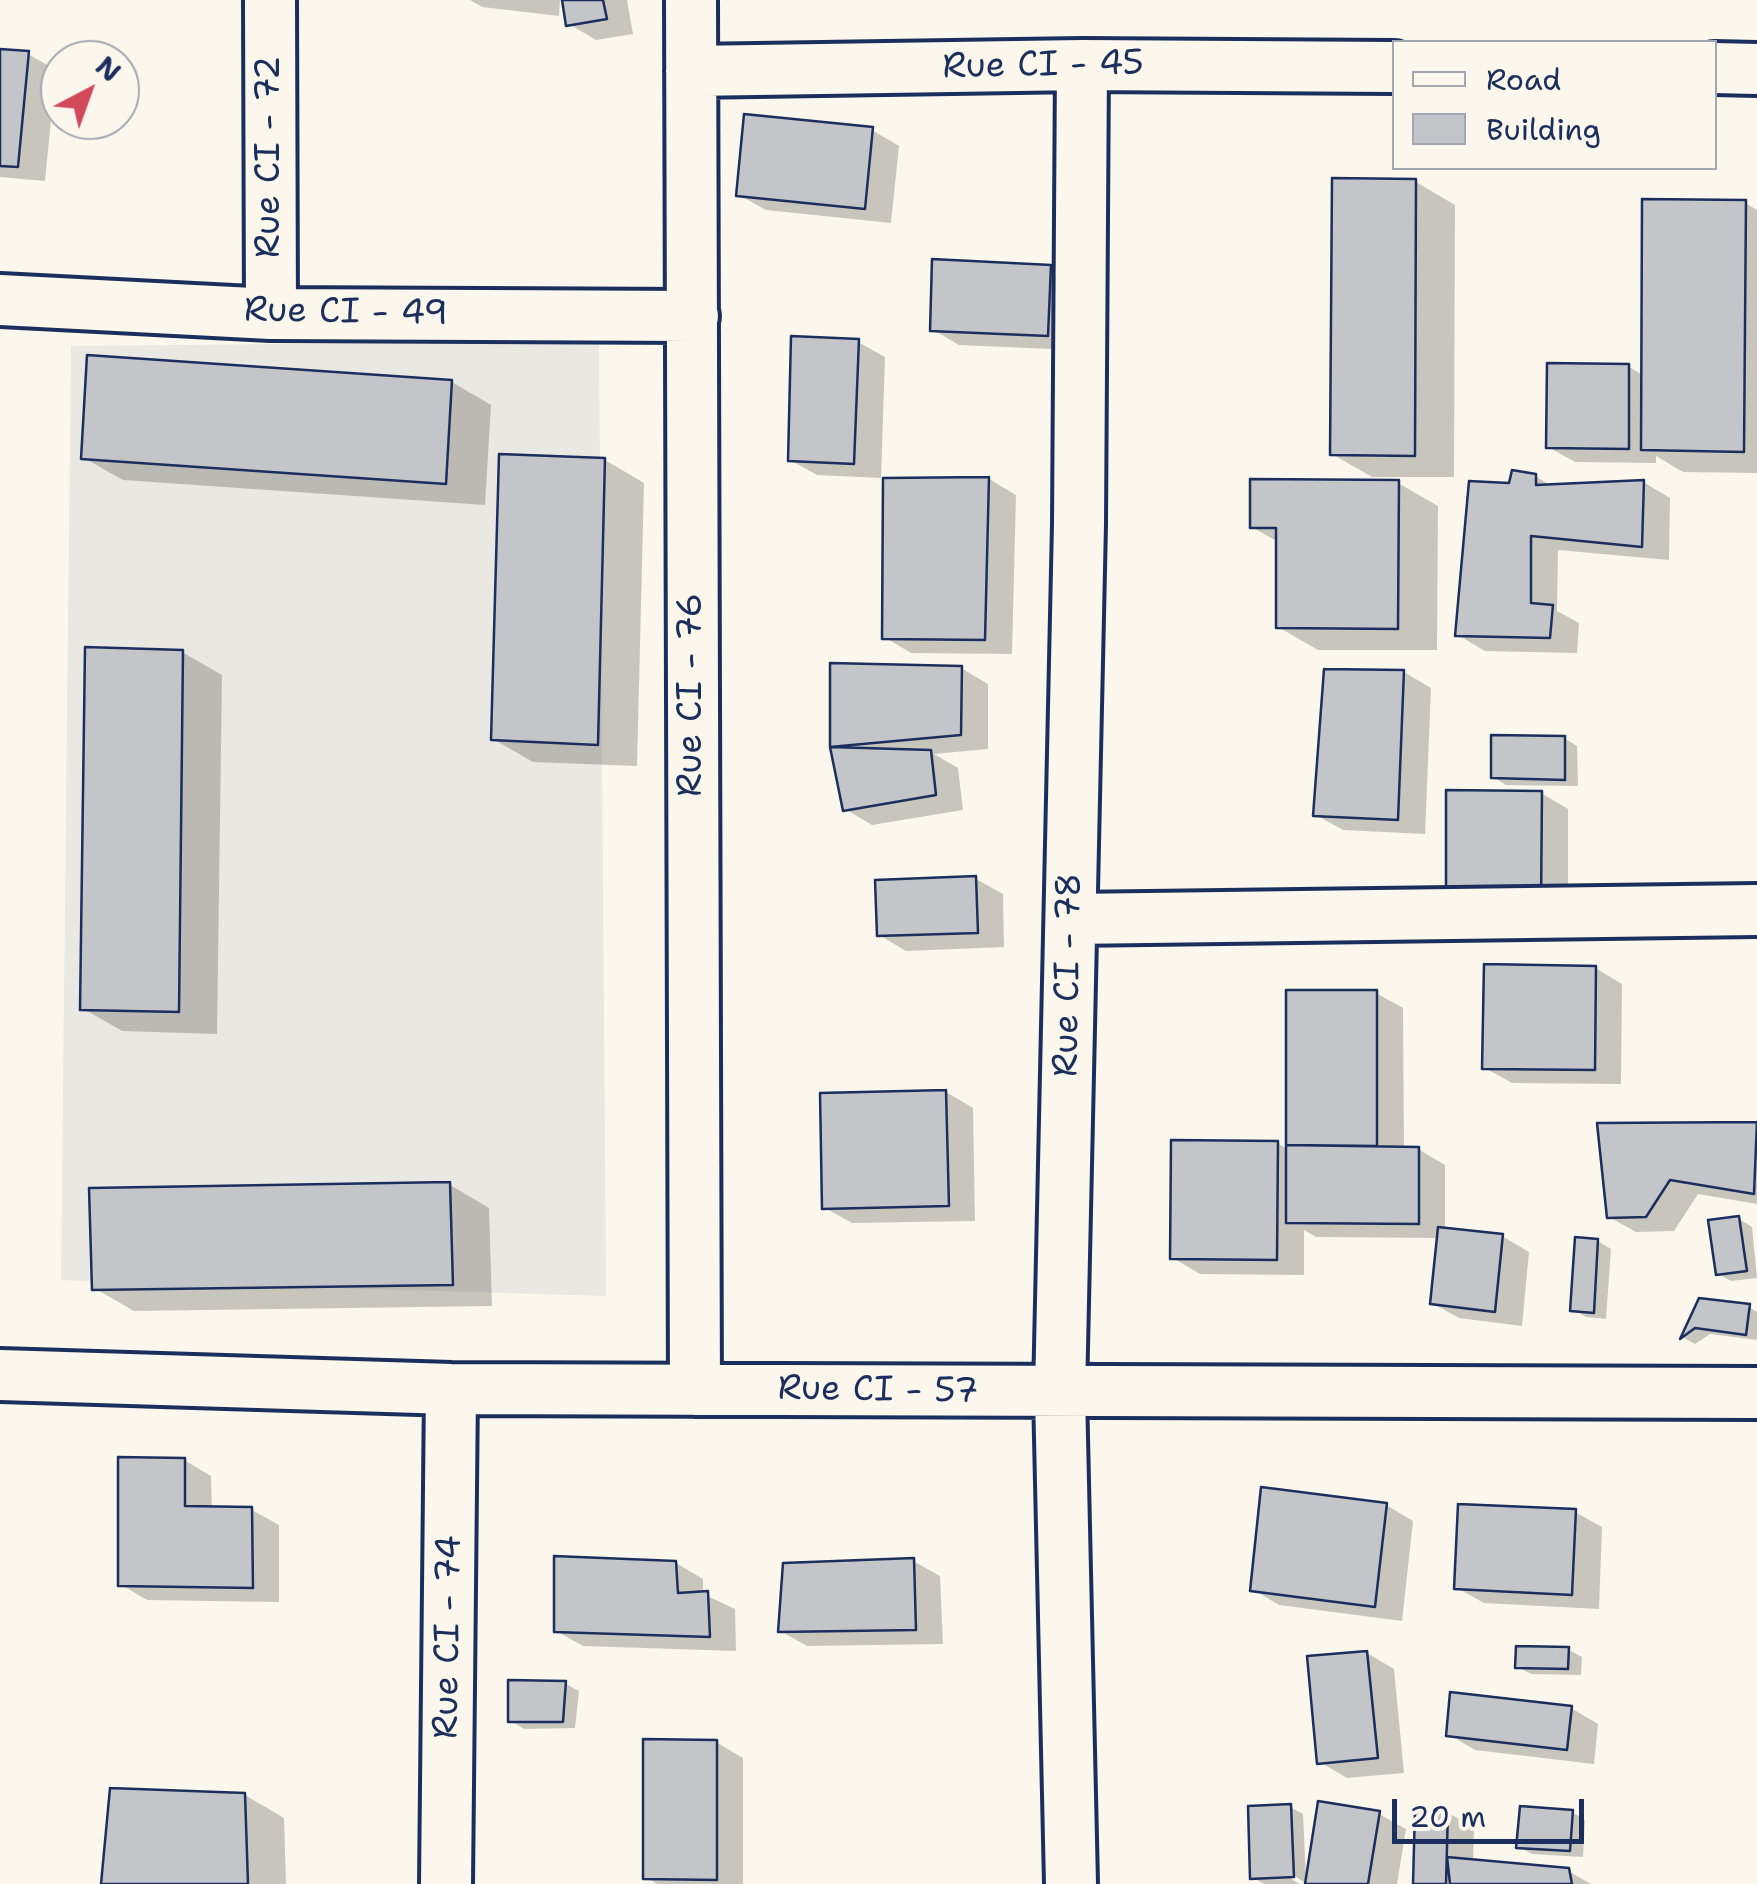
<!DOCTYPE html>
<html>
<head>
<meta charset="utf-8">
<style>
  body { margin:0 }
  #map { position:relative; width:1757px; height:1884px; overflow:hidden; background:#fbf7ec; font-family:"Shantell Sans",sans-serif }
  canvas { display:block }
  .legend { position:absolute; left:1392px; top:40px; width:325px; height:130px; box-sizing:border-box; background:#fbf7ec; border:2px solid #a1a7b3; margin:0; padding:12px 18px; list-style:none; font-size:30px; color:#1b2f5e }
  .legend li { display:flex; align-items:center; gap:20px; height:50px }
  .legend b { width:50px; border:2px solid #a1a7b3 }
  .north { position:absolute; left:40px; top:40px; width:100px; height:100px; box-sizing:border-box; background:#fbf7ec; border:2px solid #a1a7b3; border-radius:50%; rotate:41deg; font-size:28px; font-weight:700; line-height:40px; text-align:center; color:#1b2f5e }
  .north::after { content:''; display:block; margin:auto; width:35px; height:45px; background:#d1495b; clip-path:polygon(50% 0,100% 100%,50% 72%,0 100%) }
  .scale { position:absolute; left:1392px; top:1799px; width:192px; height:45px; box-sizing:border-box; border:5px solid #1b2f5e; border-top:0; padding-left:12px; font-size:30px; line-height:35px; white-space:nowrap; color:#1b2f5e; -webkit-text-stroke:8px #fbf7ec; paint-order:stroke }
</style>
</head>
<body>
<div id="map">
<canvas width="1757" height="1884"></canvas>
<ul class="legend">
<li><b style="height:12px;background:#fbf7ec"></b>Road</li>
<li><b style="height:28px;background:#c3c5c9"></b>Building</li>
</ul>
<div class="north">N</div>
<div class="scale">20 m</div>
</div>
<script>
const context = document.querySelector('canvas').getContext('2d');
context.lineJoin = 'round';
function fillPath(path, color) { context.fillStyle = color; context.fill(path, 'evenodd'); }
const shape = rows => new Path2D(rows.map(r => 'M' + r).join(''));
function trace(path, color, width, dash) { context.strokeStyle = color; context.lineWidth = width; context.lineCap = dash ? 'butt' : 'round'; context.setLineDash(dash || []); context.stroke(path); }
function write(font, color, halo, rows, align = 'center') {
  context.font = font + ' "Shantell Sans",sans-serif'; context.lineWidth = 8; context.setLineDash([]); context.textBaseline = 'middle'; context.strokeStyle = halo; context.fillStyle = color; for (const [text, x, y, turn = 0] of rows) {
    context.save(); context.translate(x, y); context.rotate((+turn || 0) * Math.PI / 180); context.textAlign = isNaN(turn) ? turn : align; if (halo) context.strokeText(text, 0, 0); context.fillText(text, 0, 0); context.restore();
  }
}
const built = shape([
  [599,341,606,1296,61,1280,71,346]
]);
const shadow = shape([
  [470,0,560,0,559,16,482,7],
  [564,0,627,0,633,34,596,40,569,24],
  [0,51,28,54,56,70,45,181,0,177],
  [872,130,899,146,891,223,766,210,739,195],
  [1416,182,1455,205,1454,477,1372,477,1332,454],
  [1745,203,1757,210,1757,473,1683,472,1656,456,1656,463,1575,462,1548,447,1629,367,1643,375],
  [1050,267,1077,283,1075,350,959,345,932,329],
  [858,342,885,357,881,478,817,475,790,460],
  [452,382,491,405,485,505,123,480,84,458],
  [605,460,644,483,637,766,533,762,493,739],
  [1535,476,1553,487,1643,482,1670,498,1669,560,1558,550,1557,611,1579,623,1577,653,1485,651,1458,635,1511,485],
  [989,479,1016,495,1012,654,911,653,884,637],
  [1398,483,1438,506,1437,650,1318,650,1278,627,1278,542,1252,527],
  [182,652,222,675,217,1034,122,1031,82,1008],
  [833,666,961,668,988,684,988,749,934,754,958,768,963,810,872,825,845,809,832,747],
  [1404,672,1431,688,1425,834,1343,830,1316,815],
  [1564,738,1577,746,1578,786,1506,785,1493,777],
  [1448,793,1541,793,1568,809,1568,919],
  [976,879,1003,894,1004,947,906,951,879,935],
  [1595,968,1622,984,1621,1084,1512,1083,1485,1068],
  [1288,993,1376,993,1403,1008,1404,1149,1418,1149,1445,1165,1445,1230,1502,1236,1529,1252,1522,1326,1459,1318,1432,1303,1439,1238,1316,1237,1304,1230,1304,1275,1200,1274,1173,1258,1277,1143,1289,1150],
  [946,1092,973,1108,975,1221,852,1223,825,1208],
  [1757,1124,1757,1204,1698,1194,1674,1231,1636,1232,1609,1217,1600,1125],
  [450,1185,489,1208,492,1306,134,1311,94,1288],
  [1739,1219,1752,1227,1757,1278,1731,1281,1718,1274],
  [1598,1241,1611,1249,1606,1319,1586,1317,1573,1309],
  [1700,1301,1749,1307,1757,1312,1757,1340,1710,1334,1695,1344,1684,1338],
  [184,1460,211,1476,212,1509,252,1510,279,1525,279,1602,147,1600,120,1584],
  [1386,1505,1413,1521,1402,1621,1279,1605,1252,1589],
  [1575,1512,1602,1527,1599,1609,1484,1603,1457,1588],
  [913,1561,940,1576,943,1644,807,1646,780,1631],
  [676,1563,703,1579,703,1594,735,1609,736,1651,583,1646,556,1631],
  [1569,1650,1582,1657,1581,1675,1531,1674,1518,1667],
  [1367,1653,1394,1669,1404,1773,1347,1778,1320,1762],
  [566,1684,579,1691,575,1728,524,1729,511,1721],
  [1571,1708,1598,1724,1594,1764,1475,1750,1448,1734],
  [716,1742,743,1758,743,1884,657,1884,646,1877],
  [245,1795,284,1818,286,1884,104,1884],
  [1290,1807,1303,1814,1306,1879,1379,1814,1406,1829,1397,1884,1307,1884,1284,1869,1281,1873,1300,1884,1264,1884,1253,1878],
  [1447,1812,1474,1828,1473,1862,1568,1871,1591,1884,1416,1884],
  [1572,1812,1585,1820,1583,1857,1532,1854,1519,1847]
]);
const building = shape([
  [562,0,603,0,607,19,566,26,562,0],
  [0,49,29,51,18,167,0,166,0,49],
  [744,114,873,127,865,209,736,196,744,114],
  [1332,178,1416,179,1415,456,1330,455,1332,178],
  [1642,199,1746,200,1744,452,1641,450,1642,199],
  [932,259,1051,265,1048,336,930,331,932,259],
  [791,336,859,339,854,464,788,461,791,336],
  [87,355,452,380,446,484,81,459,87,355],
  [1547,363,1629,364,1629,449,1546,448,1547,363],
  [499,454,605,458,598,745,491,740,499,454],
  [1512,470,1536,474,1536,485,1644,480,1642,547,1531,536,1531,603,1553,605,1550,638,1455,636,1469,481,1509,483,1512,470],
  [989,477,985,640,882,639,883,478,989,477],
  [1250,479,1399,480,1398,629,1276,628,1276,528,1250,528,1250,479],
  [85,647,183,650,179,1012,80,1010,85,647],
  [830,663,962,666,961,735,830,747,830,663],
  [1324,669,1404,670,1398,820,1313,816,1324,669],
  [1491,735,1565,736,1565,780,1491,778,1491,735],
  [830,747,931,750,936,795,843,811,830,747],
  [1446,790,1542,791,1541,904,1446,903,1446,790],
  [976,876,978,933,877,936,875,880,976,876],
  [1484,964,1596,966,1595,1070,1482,1069,1484,964],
  [1286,990,1377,990,1377,1146,1286,1145,1286,990],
  [946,1090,949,1206,822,1209,820,1093,946,1090],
  [1757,1122,1754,1194,1670,1180,1646,1217,1607,1218,1597,1123,1757,1122],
  [1171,1140,1278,1141,1277,1260,1170,1259,1171,1140],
  [1286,1145,1419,1147,1419,1224,1286,1223,1286,1145],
  [450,1182,453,1285,92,1290,89,1188,450,1182],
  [1739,1216,1747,1271,1716,1275,1708,1220,1739,1216],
  [1438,1227,1503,1234,1495,1312,1430,1304,1438,1227],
  [1575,1237,1598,1239,1594,1313,1570,1311,1575,1237],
  [1699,1298,1750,1304,1746,1335,1695,1328,1680,1339,1699,1298],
  [118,1457,185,1458,185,1506,252,1507,253,1588,118,1586,118,1457],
  [1261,1487,1387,1503,1375,1607,1250,1591,1261,1487],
  [1458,1504,1576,1509,1572,1595,1454,1589,1458,1504],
  [554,1556,676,1561,678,1593,708,1591,710,1637,554,1632,554,1556],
  [914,1558,916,1630,778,1632,783,1563,914,1558],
  [1516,1646,1569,1647,1568,1669,1515,1668,1516,1646],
  [1367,1651,1378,1758,1317,1764,1307,1656,1367,1651],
  [508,1680,566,1681,563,1722,508,1722,508,1680],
  [1450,1692,1572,1706,1567,1750,1446,1736,1450,1692],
  [643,1739,717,1740,717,1880,643,1879,643,1739],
  [110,1788,245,1793,248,1884,101,1884,110,1788],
  [1318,1801,1380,1811,1368,1884,1305,1884,1318,1801],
  [1291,1804,1294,1877,1250,1879,1248,1806,1291,1804],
  [1520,1806,1573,1810,1570,1851,1516,1848,1520,1806],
  [1415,1809,1448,1809,1446,1884,1413,1884,1415,1809],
  [1447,1857,1569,1868,1572,1884,1450,1884,1447,1857]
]);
const street = shape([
  [270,0,271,314],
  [691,0,695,1390],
  [1714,68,1757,69],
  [691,71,1082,65,1394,67],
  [0,300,271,314,693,316],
  [1071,919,1757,910],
  [0,1375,451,1389,1757,1393],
  [446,1884,451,1389],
  [1071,1884,1060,1393,1079,524,1082,65]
]);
const streetNames = [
  ["Rue CI - 45",1043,66,-1],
  ["Rue CI - 72",270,157,-90],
  ["Rue CI - 49",346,313,1],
  ["Rue CI - 76",692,695,-90],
  ["Rue CI - 78",1069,975,-89],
  ["Rue CI - 57",878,1391,1],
  ["Rue CI - 74",449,1637,-89]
];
fillPath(built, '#eae8e2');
fillPath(shadow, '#0003');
fillPath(building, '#c3c5c9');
trace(building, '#1b2f5e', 2.5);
trace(street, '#1b2f5e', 58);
trace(street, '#fbf7ec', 50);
write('35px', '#1b2f5e', '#fbf7ec', streetNames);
</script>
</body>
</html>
